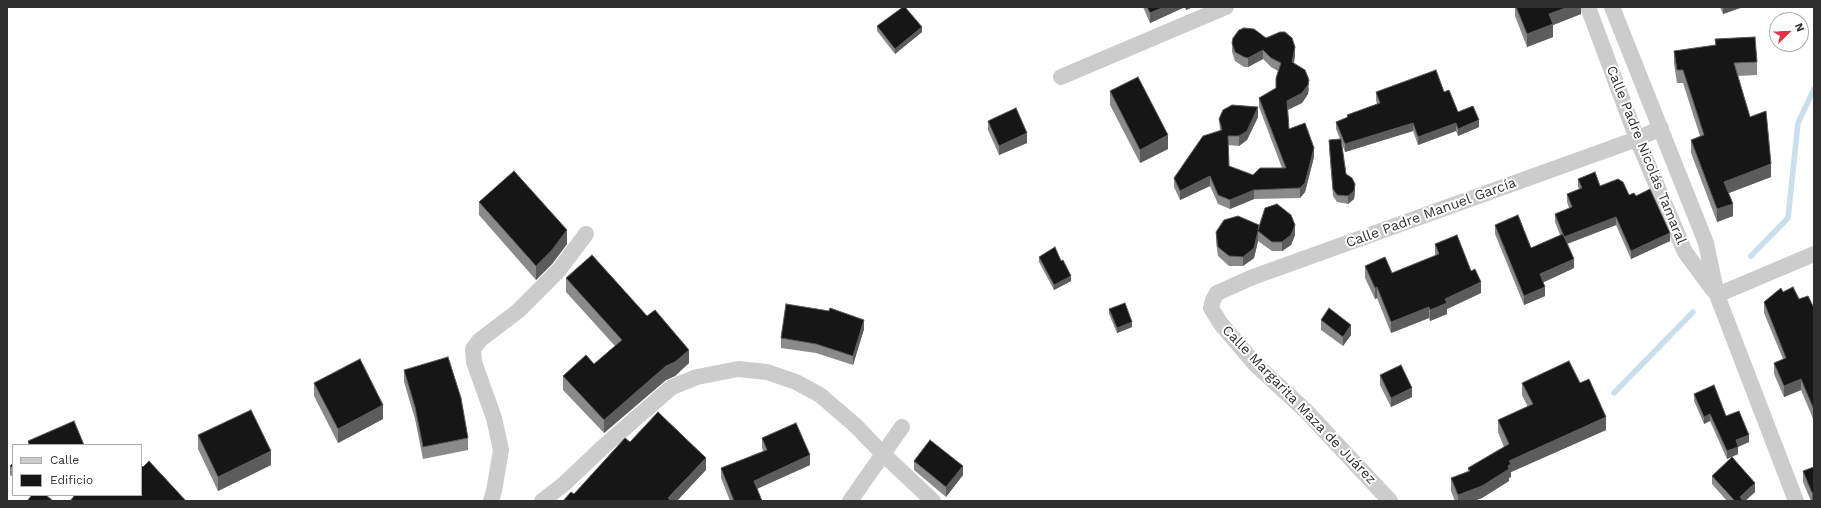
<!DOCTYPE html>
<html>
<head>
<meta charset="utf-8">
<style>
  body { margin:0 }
  #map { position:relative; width:1821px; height:508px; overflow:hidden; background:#fff; font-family:"Work Sans",sans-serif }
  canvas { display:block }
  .frame { position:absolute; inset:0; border:8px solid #2f2f2f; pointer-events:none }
  .legend { position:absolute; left:12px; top:444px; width:130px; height:52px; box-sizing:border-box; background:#fff; border:1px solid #acacac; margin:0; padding:5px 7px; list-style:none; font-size:12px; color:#2f2f2f }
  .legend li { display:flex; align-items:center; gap:8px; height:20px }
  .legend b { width:20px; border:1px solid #acacac }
  .north { position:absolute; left:1769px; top:12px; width:40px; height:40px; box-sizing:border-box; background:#fff; border:1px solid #acacac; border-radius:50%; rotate:67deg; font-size:11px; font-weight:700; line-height:16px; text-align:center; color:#2f2f2f }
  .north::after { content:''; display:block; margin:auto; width:14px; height:18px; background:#e33346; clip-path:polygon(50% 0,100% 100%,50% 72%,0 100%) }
</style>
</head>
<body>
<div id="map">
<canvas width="1821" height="508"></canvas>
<div class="frame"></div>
<ul class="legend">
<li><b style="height:5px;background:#ccc"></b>Calle</li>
<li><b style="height:11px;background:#161616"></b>Edificio</li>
</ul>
<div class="north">N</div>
</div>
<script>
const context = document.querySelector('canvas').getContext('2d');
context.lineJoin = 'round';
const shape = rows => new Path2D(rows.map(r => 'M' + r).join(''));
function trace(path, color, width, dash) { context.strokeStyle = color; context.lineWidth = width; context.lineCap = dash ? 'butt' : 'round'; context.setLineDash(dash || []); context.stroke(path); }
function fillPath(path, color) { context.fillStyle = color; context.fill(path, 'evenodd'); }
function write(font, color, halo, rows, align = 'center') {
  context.font = font + ' "Work Sans",sans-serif'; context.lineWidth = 4; context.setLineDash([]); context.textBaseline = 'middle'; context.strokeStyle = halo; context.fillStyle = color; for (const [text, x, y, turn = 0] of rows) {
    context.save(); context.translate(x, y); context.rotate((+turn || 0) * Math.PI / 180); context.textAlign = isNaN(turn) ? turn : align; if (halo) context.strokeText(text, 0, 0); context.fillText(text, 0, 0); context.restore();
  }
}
const stream = shape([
  [1751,256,1788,218,1798,123,1814,89],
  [1614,393,1693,312]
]);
const minor = shape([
  [1588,7,1637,139,1685,252,1713,290],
  [1612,7,1706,243,1717,295,1796,501],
  [1061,77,1226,7],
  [1717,295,1814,254],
  [491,501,494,491,501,450,494,418,474,362,473,349,480,340,518,311,559,270,586,234],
  [542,501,564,484,603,447,672,387,697,377,738,369,767,372,796,382,820,395,856,426,883,454,933,501],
  [850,501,902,427],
  [1390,501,1306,411,1255,364,1221,324,1211,308,1213,300,1217,293,1253,277,1637,139,1661,128]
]);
const wall = shape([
  [1143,7,1193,7,1186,10,1185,7,1150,23],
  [1515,7,1581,7,1581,14,1553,25,1553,37,1527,47,1515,16],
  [1720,7,1743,7,1723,14],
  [877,26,922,32,895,54,877,31],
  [1266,38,1295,56,1294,63,1309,89,1308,94,1302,103,1288,110,1289,129,1314,157,1305,192,1300,198,1254,199,1230,209,1218,204,1210,186,1180,200,1174,187,1174,178,1220,130,1219,119,1258,117,1247,140,1239,146,1228,145,1229,166,1253,175,1282,168,1259,107,1259,98,1276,88,1278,71,1271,67,1263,59,1248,67,1244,67,1235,61,1232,52,1232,43],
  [1715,39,1757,62,1757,75,1737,76,1750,117,1771,177,1728,193,1733,216,1717,222,1691,153,1691,140,1700,136,1683,83,1677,83,1674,64,1674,51,1715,45],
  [1110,91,1168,149,1140,163,1110,105],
  [1376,92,1444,92,1458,112,1479,127,1458,136,1456,131,1418,145,1413,131,1345,152,1341,141,1346,174,1355,191,1354,199,1348,204,1337,202,1333,196,1329,148,1329,140,1340,139,1336,129,1336,122,1347,118,1347,115,1377,104,1376,100],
  [988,121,1027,143,999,155,988,130],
  [1578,179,1629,195,1636,196,1670,241,1631,259,1616,225,1567,244,1574,268,1543,282,1545,296,1524,305,1495,234,1495,225,1531,248,1560,235,1555,222,1555,214,1569,208,1567,202,1567,194,1579,189,1578,187],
  [479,202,567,244,552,264,536,280,479,215],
  [1259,225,1295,235,1291,245,1282,251,1272,251,1258,241,1254,258,1243,266,1229,266,1218,256,1216,242,1216,232],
  [1435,244,1471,271,1481,293,1447,309,1447,314,1430,321,1429,318,1391,333,1377,298,1375,299,1365,278,1365,266,1392,273,1435,256],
  [1039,257,1061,261,1071,281,1054,290,1039,262],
  [566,278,689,363,675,376,666,380,604,433,563,390,563,376,594,364,615,346,566,292],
  [1783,292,1799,299,1814,308,1814,421,1801,390,1784,397,1774,374,1774,363,1783,359,1764,313,1764,302],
  [1109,309,1132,327,1117,333,1109,314],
  [1321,320,1351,335,1343,346,1321,330],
  [864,329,853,365,816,353,781,348,781,338],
  [404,370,468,438,468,450,423,459,415,419,404,382],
  [1380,375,1412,397,1391,407,1380,385],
  [314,383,383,419,338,443,314,396],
  [1522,383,1580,383,1606,430,1511,472,1511,477,1509,478,1509,481,1482,498,1474,501,1455,501,1451,491,1451,478,1468,471,1468,468,1504,447,1498,432,1498,420,1528,407,1522,395],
  [1694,394,1726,416,1749,442,1738,446,1738,454,1727,459,1710,421,1704,424,1694,401],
  [198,435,271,465,218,491,198,449],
  [762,438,810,465,757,489,762,501,730,501,721,478,721,468,763,451,762,448],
  [914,461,963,475,946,497,914,470],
  [13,463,13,477,10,475,10,466],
  [1814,467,1814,501,1811,501,1803,482,1803,471],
  [1712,476,1755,492,1745,501,1727,501,1712,484]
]);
const shadedWall = shape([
  [1164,7,1185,7,1150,23,1150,13],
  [1186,7,1193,7,1186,10],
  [1568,7,1581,7,1581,14,1553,25,1553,37,1527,47,1527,34,1549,14],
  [1723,7,1743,7,1723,14],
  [922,27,922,32,895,54,895,49],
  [1295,47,1295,56,1292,71,1292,62],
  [1263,50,1263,59,1248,67,1248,58],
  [1309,80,1308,94,1302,103,1287,110,1287,101],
  [1258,107,1258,117,1247,140,1239,146,1239,136],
  [1479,120,1479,127,1458,136,1458,129],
  [1413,123,1413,131,1345,152,1345,144],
  [1456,123,1456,131,1418,145,1418,137],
  [1027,133,1027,143,999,155,999,146],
  [1168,135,1168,149,1140,163,1140,150],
  [1314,148,1314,157,1305,192,1300,198,1300,188],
  [1771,164,1771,177,1724,195,1724,182],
  [1210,176,1210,186,1180,200,1180,191],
  [1355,184,1355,191,1354,199,1348,204,1348,196],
  [1254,190,1254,199,1230,209,1230,200],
  [1733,204,1733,216,1717,222,1717,209],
  [1616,217,1616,225,1564,245,1564,237],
  [1295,225,1295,235,1291,245,1282,251,1282,242],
  [567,230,567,244,552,264,536,280,536,266],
  [1258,231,1258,241,1254,258,1243,266,1243,257],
  [1670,233,1670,241,1631,259,1631,251],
  [1574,259,1574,268,1540,284,1540,274],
  [1071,276,1071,281,1054,290,1054,285],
  [1481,282,1481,293,1447,309,1447,314,1430,321,1430,310,1445,299],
  [1377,287,1377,298,1375,299,1375,288],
  [1545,287,1545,296,1524,305,1524,296],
  [1429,307,1429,318,1391,333,1391,322],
  [864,320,864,329,853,365,853,356],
  [1132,322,1132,327,1117,333,1117,328],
  [1351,325,1351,335,1343,346,1343,337],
  [689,350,689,363,675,376,666,380,604,433,604,420,666,366],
  [1801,379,1801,390,1784,397,1784,386],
  [1412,388,1412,397,1391,407,1391,398],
  [383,405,383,419,338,443,338,429],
  [1710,414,1710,421,1704,424,1704,417],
  [1606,417,1606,430,1511,472,1511,477,1509,478,1509,481,1482,498,1474,501,1458,501,1458,495,1509,461],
  [1749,435,1749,442,1736,448,1736,440],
  [1738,447,1738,454,1727,459,1727,451],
  [271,451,271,465,218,491,218,477],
  [810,455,810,465,754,490,754,481],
  [706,458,706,470,677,501,668,501,668,498],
  [963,466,963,475,946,497,946,487],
  [1755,483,1755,492,1745,501,1740,501,1740,497],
  [1814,492,1814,501,1812,501,1812,493]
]);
const building = shape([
  [903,7,905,7,922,27,895,49,877,26,903,7],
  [1147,7,1164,7,1150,13,1147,7],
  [1516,7,1568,7,1549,14,1553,24,1527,34,1516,7],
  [1244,28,1254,29,1266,38,1280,32,1285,32,1292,38,1295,47,1292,62,1305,70,1309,80,1308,85,1302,93,1287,101,1289,129,1305,123,1314,148,1305,183,1300,188,1254,190,1230,200,1218,195,1210,176,1180,191,1174,178,1203,136,1222,130,1219,119,1223,110,1232,105,1258,107,1247,131,1239,136,1228,136,1229,166,1253,175,1260,168,1286,168,1259,98,1276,88,1276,78,1281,63,1271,58,1263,50,1248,58,1244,57,1235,52,1232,43,1233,38,1239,30,1244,28],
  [1755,37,1757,62,1734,63,1750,117,1766,111,1771,164,1724,182,1733,204,1717,209,1691,140,1704,135,1683,70,1677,70,1674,51,1716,45,1715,39,1755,37],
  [1436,70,1444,92,1449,90,1458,112,1473,106,1479,120,1458,129,1456,123,1418,137,1413,123,1345,144,1336,122,1348,117,1347,115,1380,103,1376,92,1436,70],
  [1138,77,1168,135,1140,150,1110,91,1138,77],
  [1016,108,1027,133,999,146,988,121,1016,108],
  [1341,139,1346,174,1352,178,1355,184,1354,191,1348,196,1337,195,1333,189,1329,140,1341,139],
  [514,171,567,230,552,250,536,266,479,202,514,171],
  [1595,172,1600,186,1618,179,1623,182,1629,195,1634,193,1636,196,1650,189,1670,233,1631,251,1616,217,1564,237,1555,214,1572,207,1567,194,1582,188,1578,179,1595,172],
  [1277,204,1291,215,1295,225,1291,235,1282,242,1272,242,1258,231,1254,248,1243,257,1229,256,1218,247,1216,232,1224,220,1238,216,1259,225,1258,230,1265,208,1277,204],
  [1518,215,1531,248,1563,234,1574,259,1540,274,1545,287,1524,296,1495,225,1518,215],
  [1457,235,1471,271,1475,269,1481,282,1445,299,1447,303,1430,310,1429,307,1391,322,1377,287,1375,288,1365,266,1385,257,1392,273,1439,254,1435,244,1457,235],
  [1055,247,1061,261,1063,260,1071,276,1054,285,1039,257,1055,247],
  [592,255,647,316,655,310,689,350,675,362,666,366,604,420,563,376,586,355,594,364,622,340,566,278,592,255],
  [1793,287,1799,299,1808,296,1814,308,1814,410,1801,379,1784,386,1774,363,1786,358,1764,302,1781,288,1783,292,1793,287],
  [1125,303,1132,322,1117,328,1109,309,1125,303],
  [786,304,829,311,830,308,864,320,853,356,816,344,781,338,786,304],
  [1329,308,1351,325,1343,337,1321,320,1329,308],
  [448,357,461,398,468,438,423,447,415,407,404,370,448,357],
  [360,359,383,405,338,429,314,383,360,359],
  [1569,361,1580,383,1589,379,1606,417,1509,461,1511,464,1508,466,1509,469,1482,486,1458,495,1451,478,1470,471,1468,468,1509,444,1498,420,1533,404,1522,383,1569,361],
  [1401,365,1412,388,1391,398,1380,375,1401,365],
  [1714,385,1726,416,1739,411,1749,435,1736,440,1738,447,1727,451,1710,414,1704,417,1694,394,1714,385],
  [251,410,271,451,218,477,198,435,251,410],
  [658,412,706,458,668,498,671,501,563,501,571,492,574,494,625,438,630,442,658,412],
  [74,421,84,445,28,445,29,444,28,441,74,421],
  [796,423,810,455,754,481,762,501,734,501,721,468,767,450,762,438,796,423],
  [930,440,963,466,946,487,914,461,930,440],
  [1732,457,1755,483,1740,497,1743,501,1735,501,1712,476,1732,457],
  [149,461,186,501,70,501,75,495,141,495,141,465,143,467,149,461],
  [13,463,13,468,10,466,13,463],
  [1814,467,1814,492,1812,493,1803,471,1814,467],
  [32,495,46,495,53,501,27,501,32,495]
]);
const streetNames = [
  ["Calle Padre Nicolás Tamaral",1646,155,68],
  ["Calle Padre Manuel García",1431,213,-20],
  ["Calle Margarita Maza de Juárez",1299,405,46]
];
trace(stream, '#c9dfeb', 5.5);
trace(minor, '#ccc', 16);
fillPath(wall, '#8a8a8a');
fillPath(shadedWall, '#5c5c5c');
fillPath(building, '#161616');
trace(building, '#5c5c5c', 1);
write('14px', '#2f2f2f', '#fff', streetNames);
</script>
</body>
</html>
